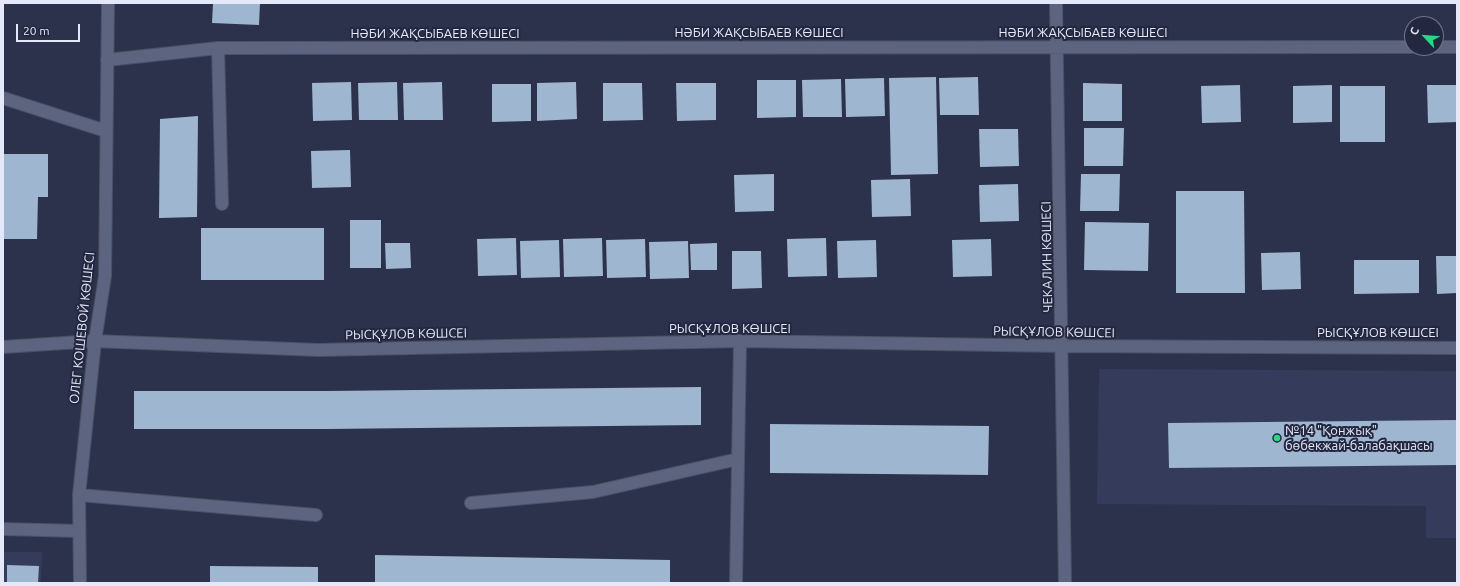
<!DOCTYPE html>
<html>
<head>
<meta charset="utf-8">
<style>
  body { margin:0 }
  #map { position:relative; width:1460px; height:586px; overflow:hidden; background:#2c324b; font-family:Ubuntu,sans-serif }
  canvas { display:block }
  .frame { position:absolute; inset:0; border:4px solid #e4e8f9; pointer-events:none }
  .north { position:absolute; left:1404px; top:16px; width:40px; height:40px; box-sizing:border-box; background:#232840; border:1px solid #70758a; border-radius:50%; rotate:296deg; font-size:11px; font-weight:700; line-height:16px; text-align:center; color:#e4e8f9 }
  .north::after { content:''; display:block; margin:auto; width:14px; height:18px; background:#26d886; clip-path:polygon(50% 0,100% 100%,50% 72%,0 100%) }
  .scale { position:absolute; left:16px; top:24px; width:64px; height:18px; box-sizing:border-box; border:2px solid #e4e8f9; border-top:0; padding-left:5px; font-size:12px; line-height:14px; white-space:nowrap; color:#e4e8f9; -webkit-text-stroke:3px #232840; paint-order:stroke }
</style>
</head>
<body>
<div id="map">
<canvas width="1460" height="586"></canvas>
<div class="frame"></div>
<div class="north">С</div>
<div class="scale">20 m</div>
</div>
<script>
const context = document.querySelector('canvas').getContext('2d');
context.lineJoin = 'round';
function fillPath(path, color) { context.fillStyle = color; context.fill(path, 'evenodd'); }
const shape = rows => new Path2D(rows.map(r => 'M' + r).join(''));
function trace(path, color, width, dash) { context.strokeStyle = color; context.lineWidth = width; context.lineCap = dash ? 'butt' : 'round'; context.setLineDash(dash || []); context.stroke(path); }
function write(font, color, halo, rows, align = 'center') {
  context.font = font + ' Ubuntu,sans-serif'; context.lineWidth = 4; context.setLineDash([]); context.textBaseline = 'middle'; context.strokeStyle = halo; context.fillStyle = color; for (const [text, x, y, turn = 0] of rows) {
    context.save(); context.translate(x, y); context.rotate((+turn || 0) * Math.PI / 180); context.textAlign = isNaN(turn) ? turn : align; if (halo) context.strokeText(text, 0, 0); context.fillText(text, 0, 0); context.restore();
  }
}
const built = shape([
  [1099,369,1457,371,1457,538,1426,538,1426,506,1097,504],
  [3,552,42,552,41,583,3,583]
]);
const building = shape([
  [213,3,260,3,259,25,212,23],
  [936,77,938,174,891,175,889,78],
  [978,77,979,115,940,115,939,78],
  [884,78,885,116,846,117,845,79],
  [841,79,842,117,803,117,802,80],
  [757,80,796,80,796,117,757,118],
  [351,82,352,120,313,121,312,83],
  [397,82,398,120,359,120,358,83],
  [442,82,443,120,404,120,403,83],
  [576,82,577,119,537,121,537,83],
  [603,83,642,83,643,120,603,121],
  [676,83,716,83,716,120,677,121],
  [1083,83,1122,84,1122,121,1083,121],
  [492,84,531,84,531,121,492,122],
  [1240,85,1241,122,1202,123,1201,86],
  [1332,85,1332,122,1293,123,1293,86],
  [1427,85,1457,85,1457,122,1428,123],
  [1340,86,1385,86,1385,142,1340,142],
  [198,116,197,217,159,218,160,119],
  [1084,128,1124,128,1123,166,1084,166],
  [979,129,1018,129,1019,166,980,167],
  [350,150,351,187,312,188,311,151],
  [3,154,48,154,48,197,38,197,37,239,3,239],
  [774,174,774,211,735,212,734,175],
  [1081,174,1120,174,1119,211,1080,211],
  [910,179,911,216,872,217,871,180],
  [1018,184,1019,221,980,222,979,185],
  [1176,191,1244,191,1245,293,1176,293],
  [350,220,381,220,381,268,350,268],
  [1085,222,1149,223,1148,271,1084,270],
  [201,228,324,228,324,280,201,280],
  [516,238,517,275,478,276,477,239],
  [602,238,603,276,564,277,563,239],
  [826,238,827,276,788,277,787,239],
  [645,239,646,277,607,278,606,240],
  [991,239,992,276,953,277,952,240],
  [559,240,560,277,521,278,520,241],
  [876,240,877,277,838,278,837,241],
  [688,241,689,278,650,279,649,242],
  [385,243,410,243,411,268,386,269],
  [717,243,717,270,691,270,690,244],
  [732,251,761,251,762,288,732,289],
  [1300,252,1301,289,1262,290,1261,253],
  [1436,256,1457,256,1457,293,1437,294],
  [1354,260,1419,260,1419,293,1354,294],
  [701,387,701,425,327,429,134,429,134,391,326,391],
  [1457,420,1457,465,1169,468,1168,423],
  [770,424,989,426,988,475,770,473],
  [375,555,670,560,670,583,375,583],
  [7,565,39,566,38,583,7,583],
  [210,566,318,567,318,583,210,583]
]);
const minor = shape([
  [1056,3,1065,583],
  [1436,47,1457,47],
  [218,48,222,204],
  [107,60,218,48,1412,47],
  [3,98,106,131],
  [3,347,95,341,318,350,740,341,1063,346,1457,348],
  [79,495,316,515],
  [471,503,593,492,738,459],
  [3,529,79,531],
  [80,583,79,495,95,341,105,276,108,3],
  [736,583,740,341]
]);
const markers = [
  [1277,438,4,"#26d886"]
];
const streetNames = [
  ["НӘБИ ЖАҚСЫБАЕВ КӨШЕСІ",759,33],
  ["НӘБИ ЖАҚСЫБАЕВ КӨШЕСІ",1083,33],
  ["НӘБИ ЖАҚСЫБАЕВ КӨШЕСІ",435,34],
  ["ЧЕКАЛИН КӨШЕСІ",1047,257,-91],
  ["ОЛЕГ КОШЕВОЙ КӨШЕСІ",82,328,-84],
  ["РЫСҚҰЛОВ КӨШСЕІ",730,329],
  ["РЫСҚҰЛОВ КӨШСЕІ",1054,332,1],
  ["РЫСҚҰЛОВ КӨШСЕІ",1378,333],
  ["РЫСҚҰЛОВ КӨШСЕІ",406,334,-1]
];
const poiNames = [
  ["№14 \"Қонжық\"",1285,431],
  ["бөбекжай-балабақшасы",1285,446]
];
fillPath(built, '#353c5b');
fillPath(building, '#9eb6cf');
trace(minor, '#4b5065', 14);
trace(minor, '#5c647f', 12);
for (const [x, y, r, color] of markers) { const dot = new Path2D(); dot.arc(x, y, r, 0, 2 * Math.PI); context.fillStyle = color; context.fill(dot); trace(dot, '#232840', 1.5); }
write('13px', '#e4e8f9', '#232840', streetNames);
write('13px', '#e4e8f9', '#232840', poiNames, 'left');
</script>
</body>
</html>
